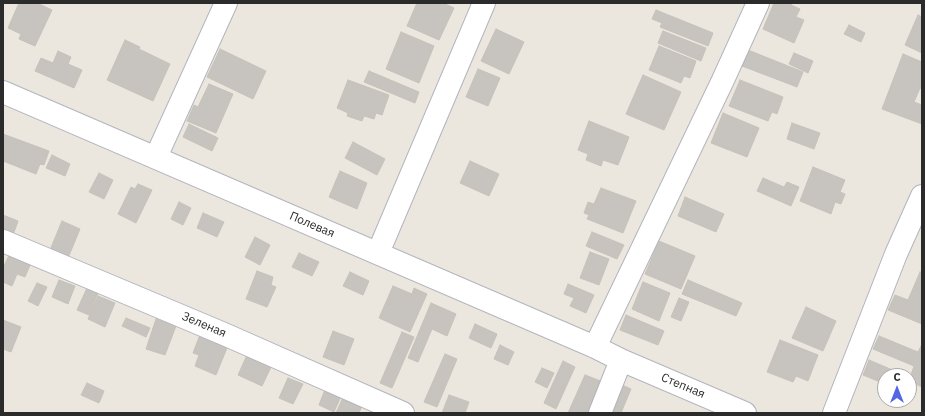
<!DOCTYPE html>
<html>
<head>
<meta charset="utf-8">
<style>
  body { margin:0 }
  #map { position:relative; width:925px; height:416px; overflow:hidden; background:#ebe7df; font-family:"IBM Plex Sans",sans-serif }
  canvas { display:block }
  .frame { position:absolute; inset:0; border:4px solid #2b2b2b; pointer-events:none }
  .north { position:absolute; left:877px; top:368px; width:40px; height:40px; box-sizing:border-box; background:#fff; border:1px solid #aaa; border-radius:50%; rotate:0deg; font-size:11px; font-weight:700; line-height:16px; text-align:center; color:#2b2b2b }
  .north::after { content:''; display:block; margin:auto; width:14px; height:18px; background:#5466e4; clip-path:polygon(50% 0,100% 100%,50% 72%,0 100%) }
</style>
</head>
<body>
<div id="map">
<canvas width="925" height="416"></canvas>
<div class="frame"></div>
<div class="north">С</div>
</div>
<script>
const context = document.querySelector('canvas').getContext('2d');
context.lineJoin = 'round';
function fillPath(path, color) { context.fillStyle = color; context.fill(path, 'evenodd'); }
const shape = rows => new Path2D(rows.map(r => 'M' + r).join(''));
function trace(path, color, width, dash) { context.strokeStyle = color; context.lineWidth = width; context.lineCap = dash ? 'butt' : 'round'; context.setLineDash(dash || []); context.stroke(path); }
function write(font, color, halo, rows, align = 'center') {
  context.font = font + ' "IBM Plex Sans",sans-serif'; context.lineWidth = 3.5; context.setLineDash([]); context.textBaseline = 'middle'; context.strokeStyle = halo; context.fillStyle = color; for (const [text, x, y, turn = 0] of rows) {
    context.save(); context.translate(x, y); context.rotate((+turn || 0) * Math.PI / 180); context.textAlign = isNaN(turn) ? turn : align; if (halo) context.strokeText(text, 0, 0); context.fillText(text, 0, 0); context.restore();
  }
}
const building = shape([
  [19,3,37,3,52,10,35,46,19,39,21,34,8,28,19,3],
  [417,3,443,3,454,8,439,40,407,26,417,3],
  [774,3,792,3,791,5,800,9,796,17,804,20,794,43,763,29,774,3],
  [656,10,713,33,708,46,660,27,662,23,652,19,656,10],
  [918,15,922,17,922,53,905,45,918,15],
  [849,25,865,33,861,42,844,34,849,25],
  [496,29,524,42,509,74,481,61,496,29],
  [663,31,706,48,701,61,658,43,663,31],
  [401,32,434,46,419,83,386,69,401,32],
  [125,40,140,47,139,49,170,64,153,101,107,80,125,40],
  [659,46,696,61,690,78,684,76,681,83,649,70,659,46],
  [220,49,266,71,253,99,207,77,220,49],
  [748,50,803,72,797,87,742,66,748,50],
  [58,51,71,57,68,64,82,70,74,88,35,71,41,58,53,63,58,51],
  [794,53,813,61,808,73,789,64,794,53],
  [903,54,922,62,922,89,920,88,914,102,922,105,922,124,882,109,903,54],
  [478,69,500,78,488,106,466,97,478,69],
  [369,71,419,92,415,103,364,82,369,71],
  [643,75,681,92,664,130,626,114,643,75],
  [348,80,389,95,382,115,376,113,374,119,364,116,362,121,347,116,348,113,337,108,348,80],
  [740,80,783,97,777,114,772,112,768,121,729,106,740,80],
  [209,84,233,94,216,133,187,121,194,105,198,107,209,84],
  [723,113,759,128,747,157,711,143,723,113],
  [589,121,629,137,618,165,603,160,601,166,586,160,588,154,578,150,589,121],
  [792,123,820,133,814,149,787,139,792,123],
  [189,124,218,138,212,151,183,137,189,124],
  [3,134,49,151,44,165,40,164,36,174,3,161,3,134],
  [353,142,385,159,377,175,345,158,353,142],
  [52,155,70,164,65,176,46,168,52,155],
  [470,161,499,174,489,196,460,183,470,161],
  [813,167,845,180,840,192,845,194,841,204,835,202,831,214,800,201,813,167],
  [340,171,367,183,357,209,329,197,340,171],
  [99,173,113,180,104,199,89,192,99,173],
  [763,178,784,187,787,182,799,187,791,206,757,191,763,178],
  [138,184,152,190,136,223,118,214,131,187,135,189,138,184],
  [601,188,636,201,623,233,587,219,589,215,584,213,588,202,594,204,601,188],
  [685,197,724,214,716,232,678,216,685,197],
  [179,202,191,208,183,225,171,219,179,202],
  [203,213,224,222,217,237,197,228,203,213],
  [3,215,18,221,12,238,3,235,3,215],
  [62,221,80,229,68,258,50,250,62,221],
  [592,232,624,245,617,259,586,246,592,232],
  [255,237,270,245,260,265,245,257,255,237],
  [659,241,695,256,681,289,645,274,659,241],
  [590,252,609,259,599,285,580,278,590,252],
  [10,253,31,263,25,277,17,274,12,286,3,282,3,268,10,253],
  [299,253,319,262,312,276,292,267,299,253],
  [257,271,273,277,271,285,276,287,267,307,246,299,257,271],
  [350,272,369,281,363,295,343,286,350,272],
  [920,272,922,273,922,324,888,310,895,295,908,300,920,272],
  [59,280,75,286,68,304,52,297,59,280],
  [688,280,742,303,736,316,682,294,688,280],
  [643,282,670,293,659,321,632,309,643,282],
  [37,283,47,287,38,306,28,301,37,283],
  [568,284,594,295,586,313,570,306,574,298,564,294,568,284],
  [393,286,412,294,414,288,427,294,410,332,379,318,393,286],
  [87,288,98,293,89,315,77,310,87,288],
  [98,296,115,303,105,327,88,319,98,296],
  [679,298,689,302,681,321,671,317,679,298],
  [431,303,456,314,447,336,432,329,418,362,408,358,431,303],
  [806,307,836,321,823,351,792,338,806,307],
  [626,315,664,331,658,345,620,330,626,315],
  [126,318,150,328,146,337,122,326,126,318],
  [156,319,176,326,165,355,146,349,156,319],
  [3,320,21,327,11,352,3,349,3,320],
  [475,324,497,334,491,348,469,338,475,324],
  [333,331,354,339,344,365,323,357,333,331],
  [201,332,229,343,216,375,195,366,199,355,193,353,201,332],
  [402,332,414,337,392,388,380,383,402,332],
  [879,336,918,352,922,344,922,387,909,381,914,366,873,349,879,336],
  [780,340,818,355,808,381,796,376,793,382,767,372,780,340],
  [500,345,514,352,508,365,494,359,500,345],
  [445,354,457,359,437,407,424,402,445,354],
  [247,355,271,367,262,386,238,375,247,355],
  [869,360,902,374,901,376,885,376,885,384,863,375,869,360],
  [563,361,575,367,556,409,544,403,563,361],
  [542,368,554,373,547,388,535,382,542,368],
  [585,375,606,383,592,413,568,413,585,375],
  [288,378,303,384,293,404,279,398,288,378],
  [87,383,104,391,99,403,81,395,87,383],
  [620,384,631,389,621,413,607,413,620,384],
  [326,387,342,394,334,412,319,405,326,387],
  [345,393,362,406,359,413,336,413,345,393],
  [449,395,469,402,465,413,442,413,449,395]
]);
const minor = shape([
  [3,92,595,347,621,360,745,413],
  [156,157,226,3],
  [3,241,224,334,403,413],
  [378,253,484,3],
  [595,347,723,80,758,3],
  [600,413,621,360],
  [834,413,896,254,922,196]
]);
const streetNames = [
  ["Полевая",312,225,23],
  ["Зеленая",204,325,23],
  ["Степная",683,386,23]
];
fillPath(building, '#c7c3be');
trace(building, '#c6c2b9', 1);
trace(minor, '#b3b4bd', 24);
trace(minor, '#fff', 22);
write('12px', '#2b2b2b', '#fff', streetNames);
</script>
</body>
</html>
